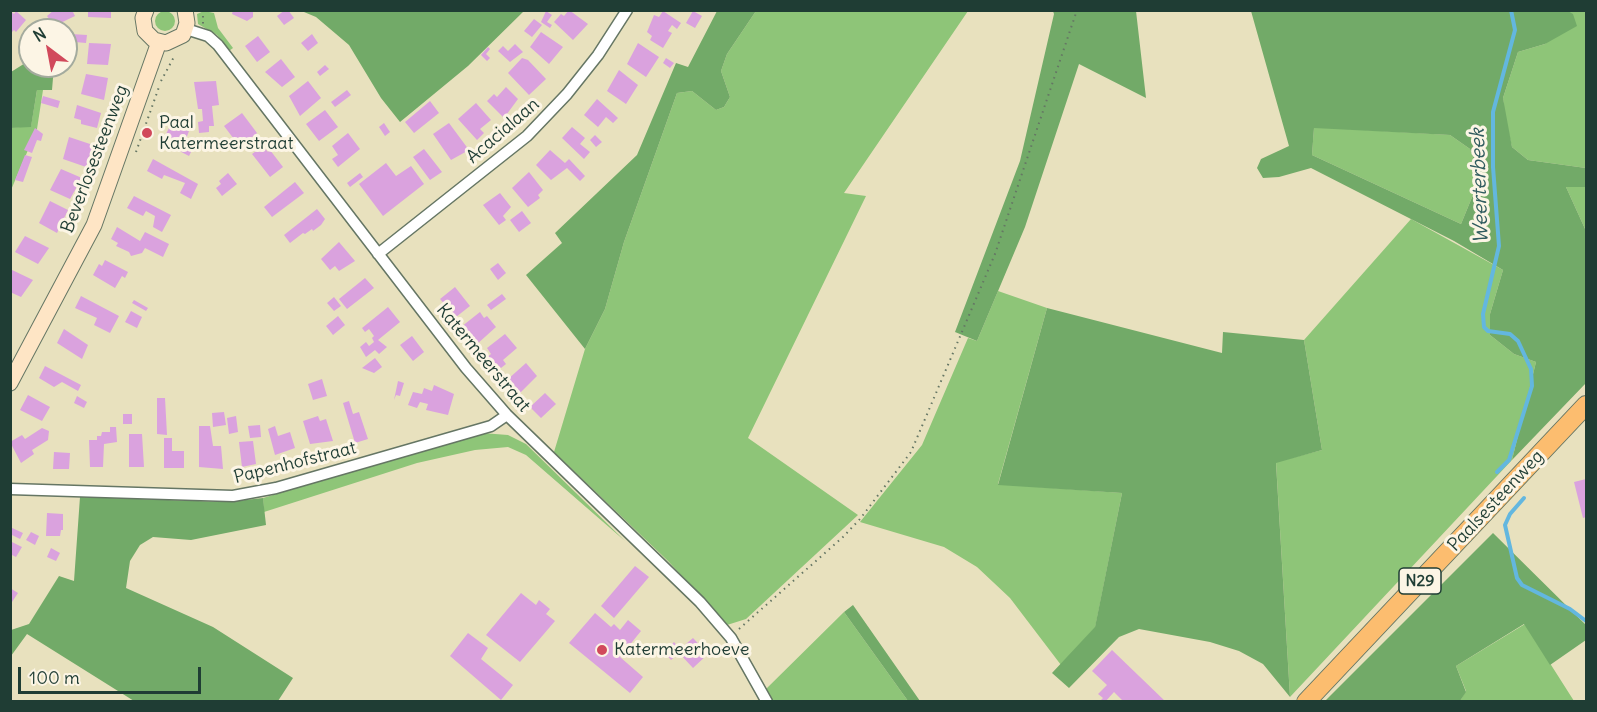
<!DOCTYPE html>
<html>
<head>
<meta charset="utf-8">
<style>
  body { margin:0 }
  #map { position:relative; width:1597px; height:712px; overflow:hidden; background:#e8e1be; font-family:Delius,sans-serif }
  canvas { display:block }
  .frame { position:absolute; inset:0; border:12px solid #1f3d34; pointer-events:none }
  .north { position:absolute; left:18px; top:18px; width:60px; height:60px; box-sizing:border-box; background:#fcf5e5; border:2px solid #a4ab9e; border-radius:50%; rotate:328deg; font-size:16px; font-weight:700; line-height:24px; text-align:center; color:#1f3d34 }
  .north::after { content:''; display:block; margin:auto; width:21px; height:27px; background:#d1495b; clip-path:polygon(50% 0,100% 100%,50% 72%,0 100%) }
  .scale { position:absolute; left:18px; top:667px; width:183px; height:27px; box-sizing:border-box; border:3px solid #1f3d34; border-top:0; padding-left:8px; font-size:18px; line-height:21px; white-space:nowrap; color:#1f3d34; -webkit-text-stroke:4px #fcf5e5; paint-order:stroke }
</style>
</head>
<body>
<div id="map">
<canvas width="1597" height="712"></canvas>
<div class="frame"></div>
<div class="north">N</div>
<div class="scale">100 m</div>
</div>
<script>
const context = document.querySelector('canvas').getContext('2d');
context.lineJoin = 'round';
function fillPath(path, color) { context.fillStyle = color; context.fill(path, 'evenodd'); }
const shape = rows => new Path2D(rows.map(r => 'M' + r).join(''));
function trace(path, color, width, dash) { context.strokeStyle = color; context.lineWidth = width; context.lineCap = dash ? 'butt' : 'round'; context.setLineDash(dash || []); context.stroke(path); }
function write(font, color, halo, rows, align = 'center') {
  context.font = font + ' Delius,sans-serif'; context.lineWidth = 6; context.setLineDash([]); context.textBaseline = 'middle'; context.strokeStyle = halo; context.fillStyle = color; for (const [text, x, y, turn = 0] of rows) {
    context.save(); context.translate(x, y); context.rotate((+turn || 0) * Math.PI / 180); context.textAlign = isNaN(turn) ? turn : align; if (halo) context.strokeText(text, 0, 0); context.fillText(text, 0, 0); context.restore();
  }
}
const green = shape([
  [204,11,214,13,218,28,233,48,229,51,217,35,198,24,197,14],
  [756,11,968,11,844,193,866,196,748,438,858,515,746,619,727,625,668,561,554,452,585,349,605,309,624,242,677,93,692,91,716,110,724,107,730,97,721,71,727,54],
  [1566,11,1586,11,1586,168,1528,160,1512,147,1505,118,1503,98,1518,52,1545,44,1573,15],
  '155 21a10 10 0 1 1 20 0a10 10 0 1 1-20 0Z',
  [37,90,43,90,37,129,11,190,10,128,31,126],
  [1314,127,1450,135,1470,149,1477,170,1477,185,1461,224,1312,155],
  [1566,187,1586,187,1586,231],
  [1411,219,1503,270,1490,314,1490,335,1514,354,1536,362,1512,460,1290,697,1276,462,1322,450,1304,340],
  [998,291,1047,308,998,484,1122,493,1095,628,1061,665,1010,598,977,567,944,547,860,522,922,445,968,338,977,341],
  [482,433,508,435,526,444,625,541,526,455,508,447,475,450,417,463,264,512,263,498],
  [844,612,908,701,772,701,766,689],
  [1525,624,1574,701,1460,701,1466,691,1456,666]
]);
const forest = shape([
  [305,10,524,10,524,11,468,66,400,122,381,98,349,45,316,17,304,12],
  [1566,10,1573,14,1577,26,1545,44,1518,52,1503,98,1512,147,1528,160,1586,168,1586,187,1566,187,1586,231,1586,383,1512,460,1536,362,1514,354,1490,335,1490,314,1503,270,1454,241,1311,168,1279,177,1263,178,1257,168,1261,159,1289,146,1251,11],
  [1314,128,1450,135,1470,149,1477,170,1477,185,1461,224,1312,155],
  [717,11,756,11,727,54,721,71,730,97,724,107,716,110,692,91,677,93,624,242,605,309,585,349,526,275,562,243,555,233,637,155,676,63,688,67],
  [1053,11,1136,11,1146,98,1079,64,1025,227,977,341,955,332,1020,161,1054,14],
  [30,60,30,66,54,66,52,90,37,90,31,127,11,128,11,72],
  [1047,308,1222,353,1223,332,1304,340,1322,450,1276,463,1290,697,1263,664,1239,651,1210,642,1139,629,1119,637,1069,688,1052,673,1095,627,1122,493,998,485],
  [80,497,227,502,263,498,266,525,191,540,153,537,140,545,130,561,126,588,213,627,293,678,278,701,134,701,27,634,11,656,11,630,29,624,59,576,74,581],
  [1493,533,1586,625,1586,640,1550,665,1524,624,1456,666,1466,692,1460,701,1325,701],
  [853,605,920,701,908,701,844,612]
]);
const stream = shape([
  [1497,472,1509,460,1532,386,1531,369,1518,341,1510,334,1488,331,1484,327,1483,314,1499,246,1493,167,1493,112,1515,30,1511,10],
  [1524,498,1510,514,1505,525,1517,578,1522,585,1570,609,1586,621]
]);
const building = shape([
  [10,10,14,14,16,11,26,20,16,32,14,30,10,34],
  [54,10,72,10,75,16,54,26,47,16],
  [88,10,111,10,111,18,88,17],
  [233,10,253,10,253,17,247,21,232,14],
  [285,10,288,10,294,18,284,25,277,16],
  [569,10,588,24,573,40,554,22,561,14,564,16],
  [546,11,552,15,547,22,552,25,550,28,541,22],
  [663,11,681,23,677,29,672,25,668,31,672,33,663,48,650,40,652,36,647,32,654,15,659,17],
  [693,11,702,16,695,28,686,23],
  [534,19,542,25,532,37,524,31],
  [541,32,563,47,549,64,530,47],
  [71,34,87,35,86,43,75,42],
  [312,34,318,43,308,51,301,43],
  [258,36,270,52,257,62,245,46],
  [89,43,111,44,108,65,87,64],
  [638,43,659,57,646,77,627,64],
  [515,44,523,52,510,62,498,51,503,46,508,51],
  [488,47,490,49,486,54,490,58,487,61,481,55],
  [522,58,528,60,546,79,529,95,508,73],
  [666,58,674,63,670,68,663,63],
  [281,59,295,77,282,87,265,72],
  [325,65,329,69,320,76,317,72],
  [619,70,638,85,626,104,607,91],
  [86,74,108,78,104,100,81,94],
  [216,81,219,105,212,106,214,126,209,126,209,132,199,133,198,122,203,121,202,109,198,109,194,82],
  [308,81,321,98,300,116,289,96],
  [506,87,518,99,504,118,487,101,494,94,497,97],
  [347,90,351,95,335,107,331,102],
  [43,96,60,101,58,108,41,103],
  [597,99,618,118,613,123,606,117,598,127,584,115],
  [430,101,439,113,414,133,405,122],
  [476,103,491,120,480,129,484,133,477,140,458,119],
  [77,105,101,113,97,128,81,124,81,120,74,118],
  [325,110,338,127,319,141,306,124],
  [242,113,257,133,240,147,224,126],
  [172,122,189,131,186,139,195,144,189,156,162,142],
  [384,123,390,132,385,136,379,127],
  [449,123,469,150,451,160,433,134],
  [572,127,585,138,580,144,590,152,584,159,562,138],
  [35,128,43,134,41,141,37,140,32,153,24,150],
  [348,133,360,149,338,167,332,159,338,155,332,146],
  [595,135,602,142,596,147,590,140],
  [69,137,93,145,86,167,63,159],
  [263,146,268,152,270,150,283,167,270,177,252,154],
  [424,149,442,172,430,180,413,157],
  [550,150,565,163,569,159,585,176,580,181,567,168,551,180,536,165],
  [25,155,32,157,23,182,15,180],
  [153,159,198,184,191,199,180,193,185,183,164,175,162,179,147,171],
  [386,163,396,176,411,166,424,184,383,216,359,184],
  [61,169,82,178,70,199,50,190],
  [529,172,543,190,538,195,540,198,528,207,512,188],
  [228,173,237,184,222,196,216,188,221,184,219,181],
  [360,173,363,177,350,187,347,183],
  [295,182,304,193,272,217,264,207],
  [500,193,511,207,503,216,506,220,499,225,483,205],
  [134,196,171,215,162,232,153,227,155,216,146,211,143,216,127,208],
  [50,201,68,210,57,233,39,223],
  [317,209,325,219,321,225,313,231,312,229,305,234,303,233,290,243,284,235],
  [522,211,531,223,519,232,510,220],
  [117,227,140,241,145,232,169,244,163,257,145,248,142,253,131,256,129,252,116,246,118,243,111,239],
  [25,236,49,248,38,264,15,252],
  [339,242,355,261,339,271,335,266,330,270,321,259],
  [105,260,128,272,125,278,122,276,115,288,93,275,99,264,102,266],
  [498,263,506,273,498,280,490,269],
  [10,269,33,280,21,297,10,292],
  [365,278,374,288,347,309,339,299],
  [455,287,470,306,456,317,440,299],
  [502,294,506,299,491,310,487,305],
  [81,296,119,316,110,333,94,325,97,318,75,308],
  [334,297,341,306,334,311,327,303],
  [134,300,148,308,146,311,132,303],
  [388,307,400,322,378,340,387,347,379,354,375,350,366,357,360,347,366,342,369,346,374,342,372,338,374,336,369,329,365,332,362,328],
  [131,311,142,317,137,328,125,322],
  [480,312,484,318,487,316,496,327,476,345,461,327],
  [338,316,345,325,333,335,326,326],
  [64,329,88,345,82,359,57,343],
  [505,334,517,348,503,360,506,364,501,368,497,364,494,366,487,357,491,354,487,348],
  [412,336,424,352,413,361,400,345],
  [375,358,382,367,374,373,362,368],
  [526,363,537,376,519,394,507,380],
  [45,366,81,385,78,391,62,382,54,387,39,378],
  [322,379,327,396,313,400,308,384],
  [398,381,404,383,400,396,396,395,394,400],
  [434,385,454,394,448,415,426,410,428,404,420,402,417,408,408,405,413,392,422,394,424,388,432,391],
  [545,393,556,404,541,418,530,407],
  [28,395,50,407,42,421,20,410],
  [77,396,87,402,84,408,74,403],
  [157,398,165,398,167,435,157,434],
  [349,401,353,414,359,412,368,439,355,443,343,403],
  [224,412,226,425,213,427,212,413],
  [123,414,132,414,132,424,123,424],
  [236,416,238,432,229,434,227,418],
  [318,416,320,421,326,419,333,441,310,444,303,421],
  [260,425,261,437,250,438,248,426],
  [199,426,210,426,213,446,221,446,223,469,199,467],
  [275,426,278,436,290,432,295,448,275,455,268,429],
  [110,427,116,427,117,442,104,444,103,467,90,467,89,440,97,440,97,436,101,436,102,432,110,432],
  [42,428,49,431,48,440,32,450,34,454,21,463,10,442,22,435,25,439],
  [129,434,142,434,144,467,129,467],
  [164,438,172,438,172,451,184,451,184,468,164,468],
  [253,441,256,464,242,467,239,442],
  [54,452,70,453,69,469,53,469],
  [1586,479,1586,517,1583,518,1574,482],
  [47,513,63,514,63,530,61,530,60,536,46,536],
  [10,527,23,533,20,539,10,534],
  [31,532,39,536,35,545,26,540],
  [10,541,22,547,16,557,10,554],
  [51,548,60,553,56,561,47,557],
  [635,566,649,577,614,618,601,606],
  [10,588,18,593,10,605],
  [521,593,536,605,539,600,550,609,546,614,555,621,520,662,486,635],
  [595,613,611,627,614,624,620,630,628,620,641,631,620,657,643,677,630,693,569,643],
  [468,633,488,648,481,659,513,685,501,700,450,656],
  [693,638,708,654,693,668,679,653,671,660,664,652,674,642,680,649],
  [1112,650,1166,702,1124,702,1114,692,1105,702,1099,702,1103,698,1098,694,1107,685,1092,671]
]);
const path = shape([
  [203,10,203,24],
  [161,81,175,55],
  [136,152,159,87],
  [739,629,843,537,860,519,911,452,995,254,1077,10]
]);
const street = shape([
  [186,29,208,36,218,45,466,368,507,415,700,602,731,638,767,702],
  [378,254,527,136,567,94,598,55,627,10],
  [10,489,233,496,276,488,491,426,507,415]
]);
const secondary = shape([
  [146,10,143,18,145,31,154,40,166,43,183,35,187,23,185,10],
  [10,383,94,225,159,42]
]);
const primary = shape([
  [1306,702,1586,405]
]);
const markers = [
  [147,133,6,"#d1495b"],
  [602,650,6,"#d1495b"]
];
const shields = [
  [1420,581,42]
];
const shieldNames = [
  ["N29",1420,581]
];
const poiNames = [
  ["Paal",159,123],
  ["Katermeerstraat",159,144],
  ["Katermeerhoeve",614,650]
];
const streetNames = [
  ["Acacialaan",503,131,-41],
  ["Beverlosesteenweg",95,159,-69],
  ["Katermeerstraat",483,358,50],
  ["Papenhofstraat",295,463,-14],
  ["Paalsesteenweg",1496,501,-47]
];
const waterNames = [
  ["Weerterbeek",1480,186,-92]
];
fillPath(green, '#8ec578');
fillPath(forest, '#72aa68');
trace(stream, '#63b7df', 4);
fillPath(building, '#daa2de');
trace(street, '#657664', 13);
trace(secondary, '#657664', 17);
trace(primary, '#657664', 20);
trace(path, '#657664', 2, [1.5, 4.5]);
trace(street, '#fff', 10);
trace(secondary, '#fee5c5', 15);
trace(primary, '#fcbd6f', 18);
for (const [x, y, r, color] of markers) { const dot = new Path2D(); dot.arc(x, y, r, 0, 2 * Math.PI); context.fillStyle = color; context.fill(dot); trace(dot, '#fcf5e5', 2); }
for (const [x, y, w] of shields) { const box = new Path2D(); box.roundRect(x - w / 2, y - 13, w, 26, 4.5); context.fillStyle = '#fcf5e5'; context.fill(box); trace(box, '#1f3d34', 1.5); }
write('bold 16px', '#1f3d34', null, shieldNames);
write('18px', '#1f3d34', '#fcf5e5', poiNames, 'left');
write('18px', '#1f3d34', '#fcf5e5', streetNames);
write('italic 20px', '#305c5f', '#fcf5e5', waterNames);
</script>
</body>
</html>
